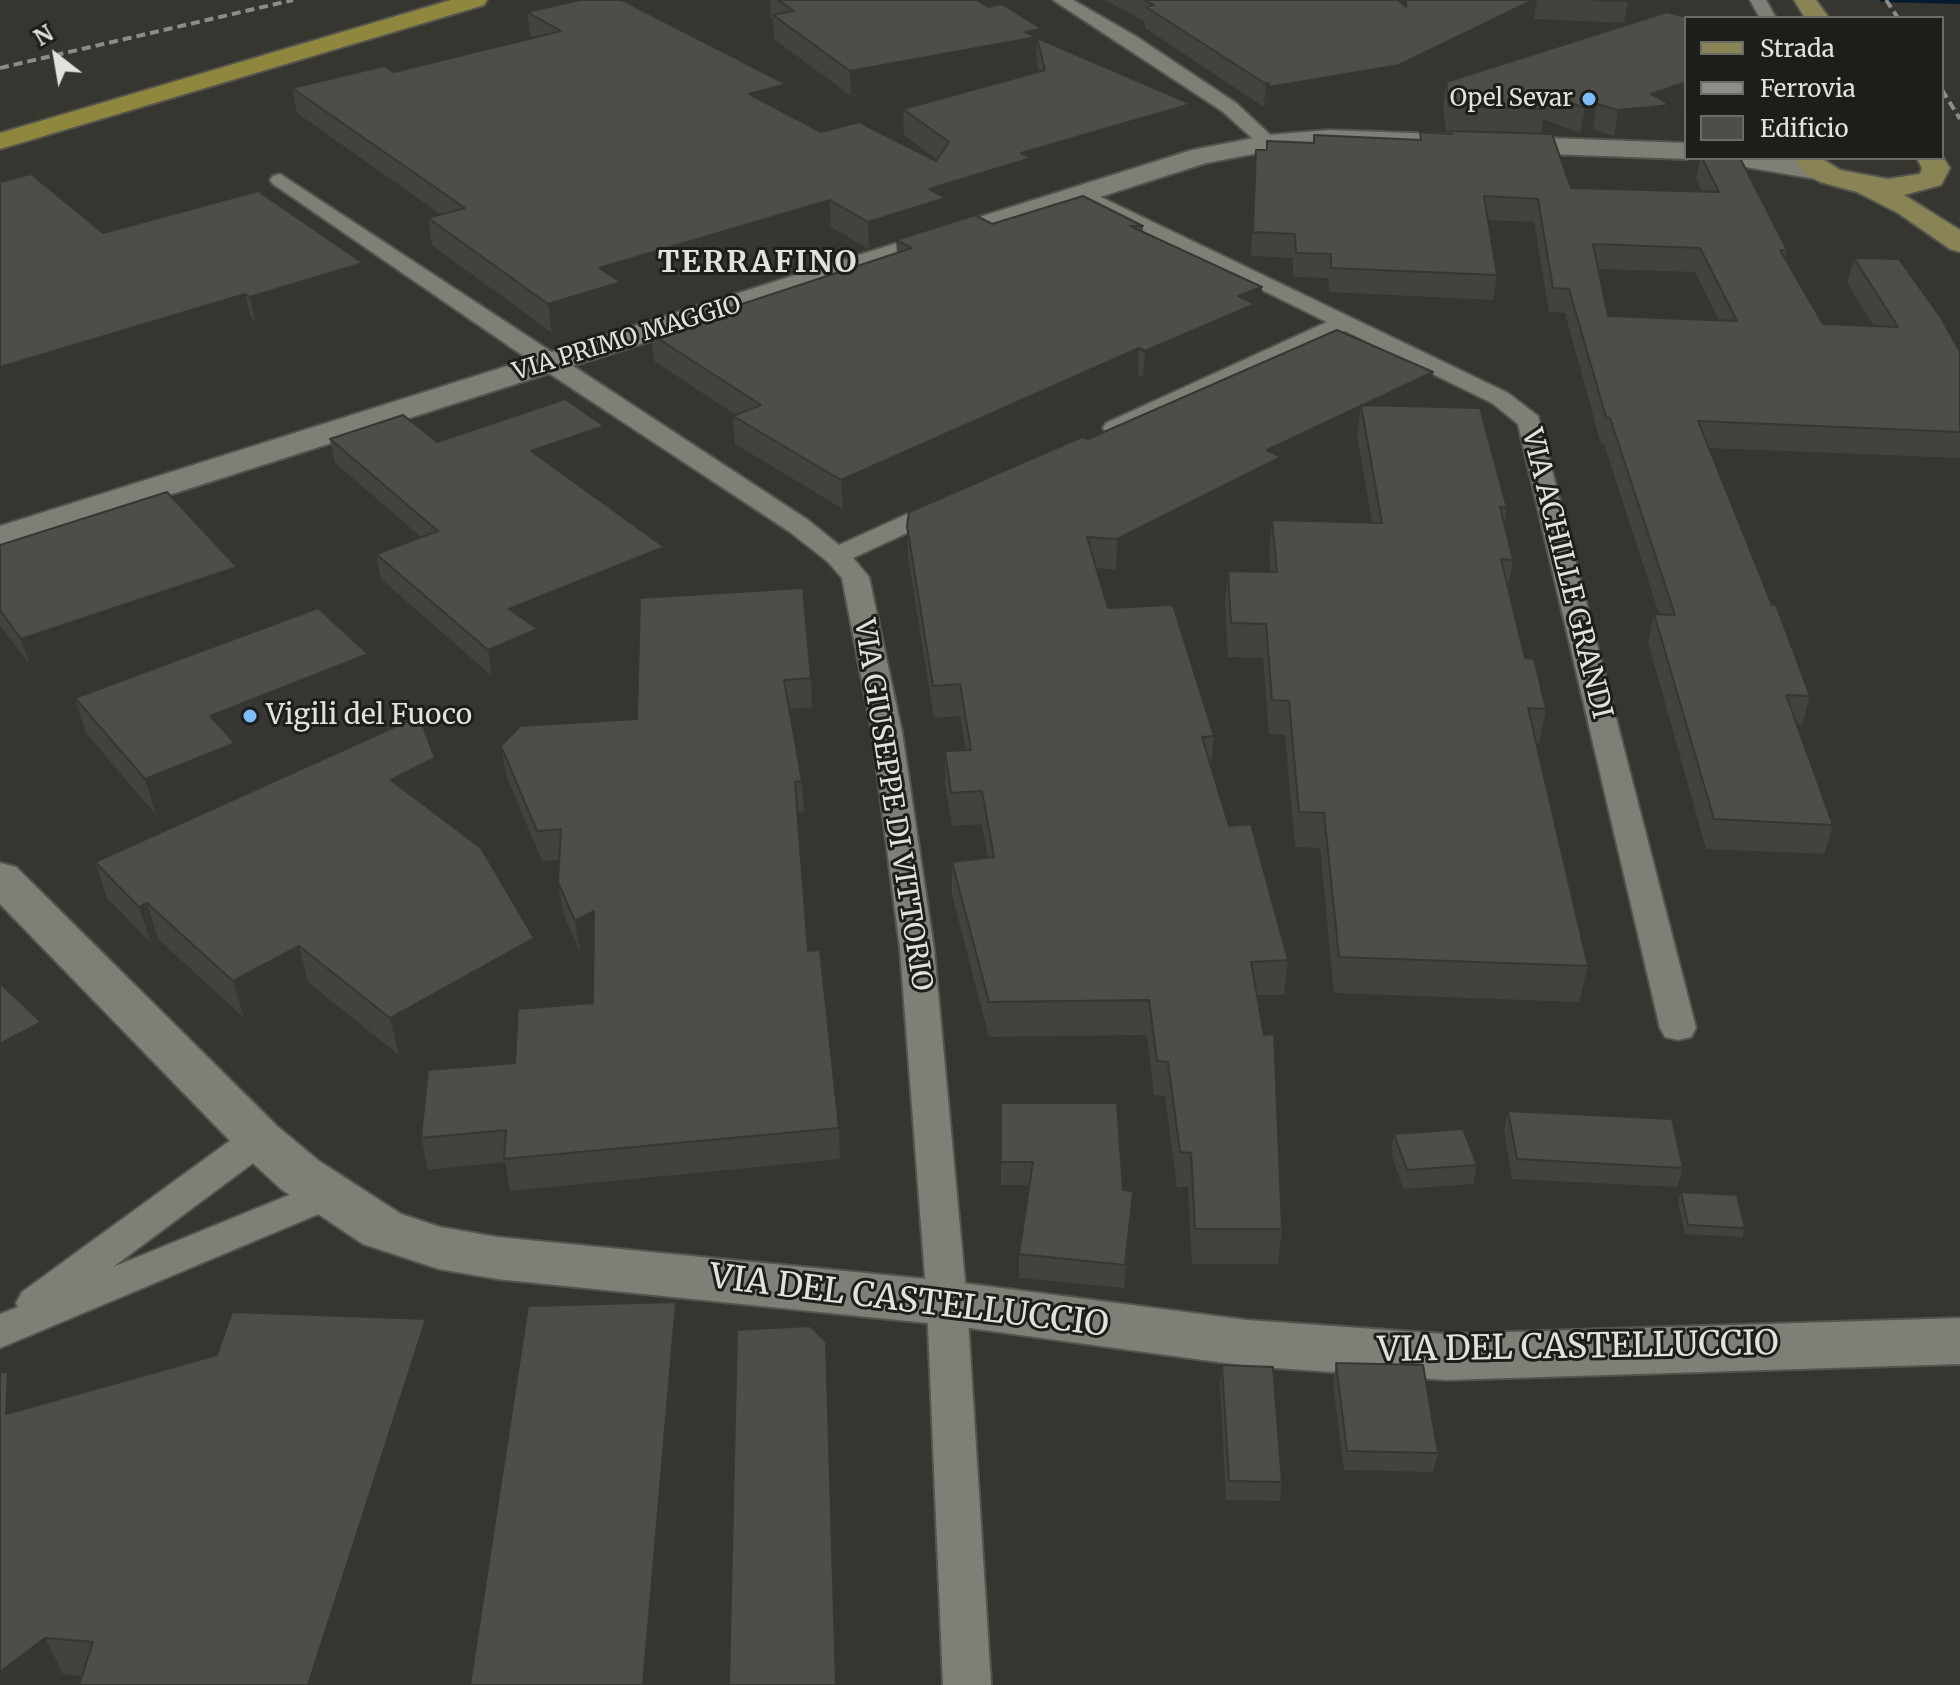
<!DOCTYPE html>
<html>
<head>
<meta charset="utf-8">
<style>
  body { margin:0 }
  #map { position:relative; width:1960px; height:1685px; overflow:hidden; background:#363530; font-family:Merriweather,serif }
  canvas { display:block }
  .legend { position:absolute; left:1684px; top:16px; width:260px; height:144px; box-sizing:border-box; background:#1d1d1a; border:2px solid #6b6b68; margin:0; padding:10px 14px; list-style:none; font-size:24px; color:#e1e1dd }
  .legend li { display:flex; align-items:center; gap:16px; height:40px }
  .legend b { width:40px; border:2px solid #6b6b68 }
  .north { position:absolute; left:16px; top:16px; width:80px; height:80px; -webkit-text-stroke:6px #1d1d1a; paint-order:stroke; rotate:329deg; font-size:22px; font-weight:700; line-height:32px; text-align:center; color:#e1e1dd }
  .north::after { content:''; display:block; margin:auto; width:28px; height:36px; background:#e1e1dd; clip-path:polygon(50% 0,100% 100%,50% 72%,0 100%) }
</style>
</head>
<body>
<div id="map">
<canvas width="1960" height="1685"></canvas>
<ul class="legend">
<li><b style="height:10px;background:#898455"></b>Strada</li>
<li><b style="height:10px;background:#8d8c88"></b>Ferrovia</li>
<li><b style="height:22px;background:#4e4d47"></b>Edificio</li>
</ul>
<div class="north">N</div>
</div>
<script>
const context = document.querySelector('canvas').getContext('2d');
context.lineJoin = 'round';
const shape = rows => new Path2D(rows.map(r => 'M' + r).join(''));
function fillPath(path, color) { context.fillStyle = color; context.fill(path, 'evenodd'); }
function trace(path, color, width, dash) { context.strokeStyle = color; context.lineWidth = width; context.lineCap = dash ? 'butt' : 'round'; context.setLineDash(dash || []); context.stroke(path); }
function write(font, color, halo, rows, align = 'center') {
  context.font = font + ' Merriweather,serif'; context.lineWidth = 6; context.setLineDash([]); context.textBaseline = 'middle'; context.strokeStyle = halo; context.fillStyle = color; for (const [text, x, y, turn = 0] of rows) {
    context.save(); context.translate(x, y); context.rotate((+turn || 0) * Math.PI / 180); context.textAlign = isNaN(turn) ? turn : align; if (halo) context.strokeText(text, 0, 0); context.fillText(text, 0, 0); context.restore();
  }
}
const stream = shape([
  [1879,0,1960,0,1960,4,1882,2,1879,0]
]);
const street = shape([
  [1053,0,1073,0,1137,37,1236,103,1279,143,1276,147,1262,147,1222,111,1053,0],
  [1750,0,1766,0,1776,18,1760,18,1750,0],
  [280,174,808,520,839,545,936,501,954,501,958,506,954,511,853,558,869,577,902,732,934,949,967,1303,991,1685,943,1685,927,1303,900,949,872,732,842,578,828,562,790,532,541,368,273,184,270,180,273,176,280,174],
  [1082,188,1508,393,1538,416,1696,1028,1691,1037,1678,1040,1665,1037,1660,1028,1518,424,1492,403,1345,331,1124,433,1106,433,1103,428,1106,423,1327,322,1075,198,1072,194,1075,190,1082,188],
  [259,1125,272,1129,278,1139,272,1149,113,1267,326,1180,340,1185,345,1195,340,1205,0,1348,0,1314,18,1307,16,1303,22,1292,246,1129,259,1125]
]);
const secondary = shape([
  [1329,130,1686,143,1686,158,1690,158,1686,159,1329,146,1269,151,1206,163,0,549,0,526,1192,150,1269,135,1329,130],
  [1727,158,1787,158,1831,166,1835,172,1831,178,1821,180,1740,166,1731,164,1727,158],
  [0,863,16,867,277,1126,319,1161,401,1214,440,1227,497,1237,947,1281,1247,1320,1446,1334,1960,1318,1960,1364,1446,1380,1247,1366,947,1325,497,1279,439,1269,363,1244,281,1189,241,1152,0,904,0,863]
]);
const primary = shape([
  [1794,0,1816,0,1829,18,1805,18,1794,0],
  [1942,156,1950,168,1941,185,1904,195,1960,230,1960,252,1950,249,1898,213,1857,192,1820,182,1804,173,1794,158,1821,158,1840,170,1888,179,1920,174,1922,168,1917,158,1942,156]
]);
const highway = shape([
  [451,0,487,0,484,5,0,149,0,133,451,0]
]);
const rail = shape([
  [1886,0,1898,18],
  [0,68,293,0],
  [1942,90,1960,119]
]);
const wall = shape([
  [770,0,977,0,988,7,1042,29,1042,40,1191,104,1189,130,1031,176,1031,185,946,211,946,224,1143,226,1143,232,1260,313,1254,315,1253,330,1143,378,1138,375,843,509,735,444,733,416,736,415,654,361,651,334,897,253,896,240,869,249,831,227,622,290,624,311,552,333,432,245,428,218,440,214,297,113,292,88,394,72,533,38,530,36,527,12,786,84,788,110,782,111,821,132,936,161,937,160,904,135,903,109,1039,72,1037,62,1037,54,1036,62,851,96,774,39,773,19,771,18],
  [1105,0,1398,0,1405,6,1405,0,1697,0,1624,23,1534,19,1396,88,1267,110,1267,106,1264,107,1145,28,1145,22],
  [1667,12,1668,111,1665,130,1614,136,1593,129,1580,133,1543,119,1541,134,1571,188,1702,192,1696,178,1700,158,1740,158,1787,250,1785,258,1823,324,1874,326,1847,283,1854,258,1960,352,1960,458,1709,448,1772,605,1810,696,1802,725,1797,724,1833,825,1824,854,1706,849,1648,642,1654,614,1659,614,1604,444,1601,444,1565,313,1549,312,1534,222,1488,220,1497,275,1493,300,1329,292,1328,278,1293,277,1293,258,1251,256,1256,150,1267,150,1313,143,1314,135,1420,140,1420,132,1451,134,1451,131,1446,131,1443,107,1446,82],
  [1598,269,1695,272,1719,320,1608,316],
  [0,182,103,233,363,263,368,287,255,321,251,317,0,394],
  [1337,330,1429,401,1418,406,1507,508,1504,525,1513,560,1508,588,1525,658,1546,709,1539,743,1536,743,1588,966,1579,1002,1334,993,1320,848,1295,847,1285,735,1269,734,1263,658,1228,657,1225,604,1228,571,1271,572,1269,552,1272,520,1372,522,1357,435,1280,473,1278,487,1116,570,1097,568,1108,608,1214,736,1211,767,1229,826,1288,960,1284,995,1257,995,1282,1229,1278,1264,1192,1264,1188,1187,1177,1187,1165,1096,1154,1095,1147,1035,989,1037,952,895,952,862,988,858,982,824,952,826,945,784,945,751,966,750,960,716,934,718,908,557,907,526,1088,439],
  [330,439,437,442,607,450,555,468,666,572,534,626,538,629,542,655,492,676,381,579,376,554,421,537,335,463],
  [0,545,243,592,30,665,0,625],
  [640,598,811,678,812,707,789,709,802,781,804,811,797,812,808,951,839,1128,840,1159,510,1191,505,1162,428,1170,421,1138,593,1003,594,944,580,952,563,913,558,882,560,860,542,861,506,775,501,746,637,719],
  [375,688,235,744,245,778,156,815,86,733,75,698],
  [435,758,442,793,422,803,541,974,399,1055,308,982,244,1018,158,939,151,943,107,898,95,862],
  [1001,1103,1123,1190,1131,1214,1124,1288,1019,1278,1019,1254,1029,1185,1001,1185],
  [1508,1111,1683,1168,1677,1187,1512,1179,1504,1130],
  [1394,1134,1477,1165,1473,1184,1403,1189,1391,1153],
  [1681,1192,1745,1228,1742,1237,1685,1234,1678,1201],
  [435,1356,333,1685,79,1685,82,1676,63,1674,49,1685,0,1685,25,1409],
  [1336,1363,1438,1453,1433,1472,1344,1470,1333,1383],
  [1222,1365,1282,1482,1280,1501,1226,1500,1220,1384]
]);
const shadedWall = shape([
  [1533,0,1537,0,1534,19,1396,88,1267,110,1269,87],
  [1632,0,1697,0,1624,23,1628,1],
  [1042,29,1042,53,1037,38,1036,62,851,96,850,71],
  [1686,82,1686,105,1668,111,1665,130,1614,136,1618,110,1651,94],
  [1269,83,1267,106,1264,107,1266,84],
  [786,84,788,110,751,119,749,94],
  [1191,104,1189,130,1031,176,1031,185,946,211,946,224,869,249,868,222,929,189,1021,153],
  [1597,104,1593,129,1580,133,1585,108],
  [830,200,831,227,622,290,624,311,552,333,548,304,599,268],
  [363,263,368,287,255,321,250,297],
  [1262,287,1260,313,1254,315,1253,330,1143,378,1145,351,1238,296],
  [245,294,251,317,0,394,0,367],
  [1139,348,1138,375,843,509,841,480],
  [1433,372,1429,401,1366,431,1361,406],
  [1361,406,1357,435,1280,473,1278,487,1116,570,1117,539,1267,450],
  [604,426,607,450,535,476,531,451],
  [664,547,666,572,513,634,509,609],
  [237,567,243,592,30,665,21,639],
  [538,629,542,655,492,676,488,650],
  [368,654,375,688,235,744,245,778,156,815,145,779,210,716],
  [435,758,442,793,399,815,391,780],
  [147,903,158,939,151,943,139,907],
  [594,911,599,941,580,952,575,921],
  [534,938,541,974,399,1055,390,1018],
  [299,946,308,982,244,1018,233,981],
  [41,1022,55,1059,0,1089,0,1044],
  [676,1302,681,1339,653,1685,643,1685],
  [426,1319,435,1356,333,1685,308,1685],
  [826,1342,827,1361,837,1685,836,1685],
  [8,1371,25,1408,23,1452,6,1414],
  [45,1638,63,1674,49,1685,0,1685,0,1672]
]);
const building = shape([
  [580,0,622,0,786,84,749,94,821,132,859,122,936,161,949,142,903,109,1045,70,1037,38,1191,104,1021,153,1031,158,929,189,946,198,868,222,830,200,599,268,621,282,548,304,428,218,465,208,292,88,384,66,394,72,561,31,527,12,580,0],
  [778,0,977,0,988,7,1002,4,1042,29,1025,32,1037,37,850,71,773,15,794,11,778,0],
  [1144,0,1398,0,1406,7,1406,0,1533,0,1399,65,1269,87,1269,83,1266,84,1146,7,1154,5,1144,0],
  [1594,0,1632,0,1628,1,1594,0],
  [1667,12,1690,18,1686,18,1686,82,1651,94,1670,105,1618,110,1597,104,1585,108,1538,91,1545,109,1449,106,1446,82,1667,12],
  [1451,131,1552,134,1571,188,1719,192,1702,158,1740,158,1787,250,1780,250,1823,324,1898,327,1854,258,1899,259,1941,318,1960,352,1960,432,1698,421,1772,605,1776,605,1810,696,1786,695,1833,825,1714,819,1654,614,1675,615,1610,418,1606,417,1569,289,1553,288,1538,199,1484,196,1497,275,1331,268,1331,254,1296,253,1295,234,1253,232,1256,150,1267,150,1267,141,1314,143,1314,135,1421,140,1420,132,1452,134,1451,131],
  [1593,244,1700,248,1737,321,1608,316,1593,244],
  [31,174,103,233,258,191,363,263,250,297,245,294,0,367,0,182,31,174],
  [1083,196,1143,226,1130,226,1262,287,1238,296,1255,304,1145,351,1139,348,841,480,733,416,761,405,651,334,912,248,896,240,975,215,992,224,1083,196],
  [1337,330,1433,372,1267,450,1281,457,1117,539,1087,537,1108,608,1173,605,1214,736,1202,737,1229,826,1251,824,1288,960,1251,962,1264,1035,1274,1034,1282,1229,1195,1229,1191,1153,1180,1152,1168,1062,1157,1061,1149,1000,989,1002,952,862,994,857,982,791,951,793,945,751,971,750,960,684,933,686,907,526,909,512,1082,437,1088,439,1337,330],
  [565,399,604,426,531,451,664,547,509,609,538,629,488,650,376,554,438,531,330,439,403,415,437,442,565,399],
  [1361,405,1480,408,1507,508,1500,507,1513,560,1501,559,1525,658,1534,659,1546,709,1528,708,1588,966,1339,957,1324,813,1299,812,1289,701,1272,700,1266,624,1231,623,1228,571,1277,572,1272,520,1382,523,1361,405],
  [167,492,237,567,21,639,0,610,0,545,167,492],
  [803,588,811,678,784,680,802,781,795,782,808,951,820,950,839,1128,504,1159,506,1130,421,1138,428,1070,515,1063,518,1009,593,1003,594,911,575,921,558,882,561,829,537,831,501,746,520,726,637,719,640,598,803,588],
  [318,608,368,654,210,716,235,743,145,779,75,698,318,608],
  [419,716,435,758,391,780,481,848,534,938,390,1018,299,946,233,981,147,903,139,907,95,862,419,716],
  [0,983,41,1022,0,1044,0,983],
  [1001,1103,1117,1103,1123,1190,1133,1191,1125,1265,1019,1254,1033,1162,1001,1162,1001,1103],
  [1508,1111,1672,1119,1683,1168,1517,1159,1508,1111],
  [1463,1129,1477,1165,1407,1170,1394,1134,1463,1129],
  [1681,1192,1737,1195,1745,1228,1688,1225,1681,1192],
  [676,1302,643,1685,470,1685,528,1306,676,1302],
  [232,1312,426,1319,308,1685,79,1685,93,1642,45,1638,0,1672,0,1373,8,1371,6,1414,217,1355,232,1312],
  [810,1326,826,1342,836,1685,729,1685,737,1330,810,1326],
  [1336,1363,1423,1365,1438,1453,1347,1451,1336,1363],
  [1222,1365,1273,1367,1282,1482,1229,1481,1222,1365]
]);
const markers = [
  [1589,99,8,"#7ebdf9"],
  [250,716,8,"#7ebdf9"]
];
const farPoinames = [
  ["Opel Sevar",1573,99]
];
const farStreetnames = [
  ["VIA PRIMO MAGGIO",627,339,-17]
];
const streetNames = [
  ["VIA ACHILLE GRANDI",1566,574,76],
  ["VIA GIUSEPPE DI VITTORIO",892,805,81]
];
const poiNames = [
  ["Vigili del Fuoco",266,716]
];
const farDistrictnames = [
  ["TERRAFINO",758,264]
];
const nearStreetnames = [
  ["VIA DEL CASTELLUCCIO",909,1302,7],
  ["VIA DEL CASTELLUCCIO",1578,1348,-1]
];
fillPath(stream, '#041a2e');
trace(street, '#54544f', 4);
trace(secondary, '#54544f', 4);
trace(primary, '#54544f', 4);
trace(highway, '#54544f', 4);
fillPath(street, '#7f7f78');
fillPath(secondary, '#7f7f78');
fillPath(primary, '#898455');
fillPath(highway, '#90873e');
trace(rail, '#8d8c88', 4, [9, 5]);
fillPath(wall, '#43423d');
fillPath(shadedWall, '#373632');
fillPath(building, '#4e4d47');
trace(building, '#373632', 2);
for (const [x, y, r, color] of markers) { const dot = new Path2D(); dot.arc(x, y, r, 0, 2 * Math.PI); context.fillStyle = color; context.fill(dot); trace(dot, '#1d1d1a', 3); }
write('24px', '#e1e1dd', '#1d1d1a', farPoinames, 'right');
write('24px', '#e1e1dd', '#1d1d1a', farStreetnames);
write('28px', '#e1e1dd', '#1d1d1a', streetNames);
write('28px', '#e1e1dd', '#1d1d1a', poiNames, 'left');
context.letterSpacing = '2px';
write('bold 30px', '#e1e1dd', '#1d1d1a', farDistrictnames);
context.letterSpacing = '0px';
write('34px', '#e1e1dd', '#1d1d1a', nearStreetnames);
</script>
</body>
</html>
